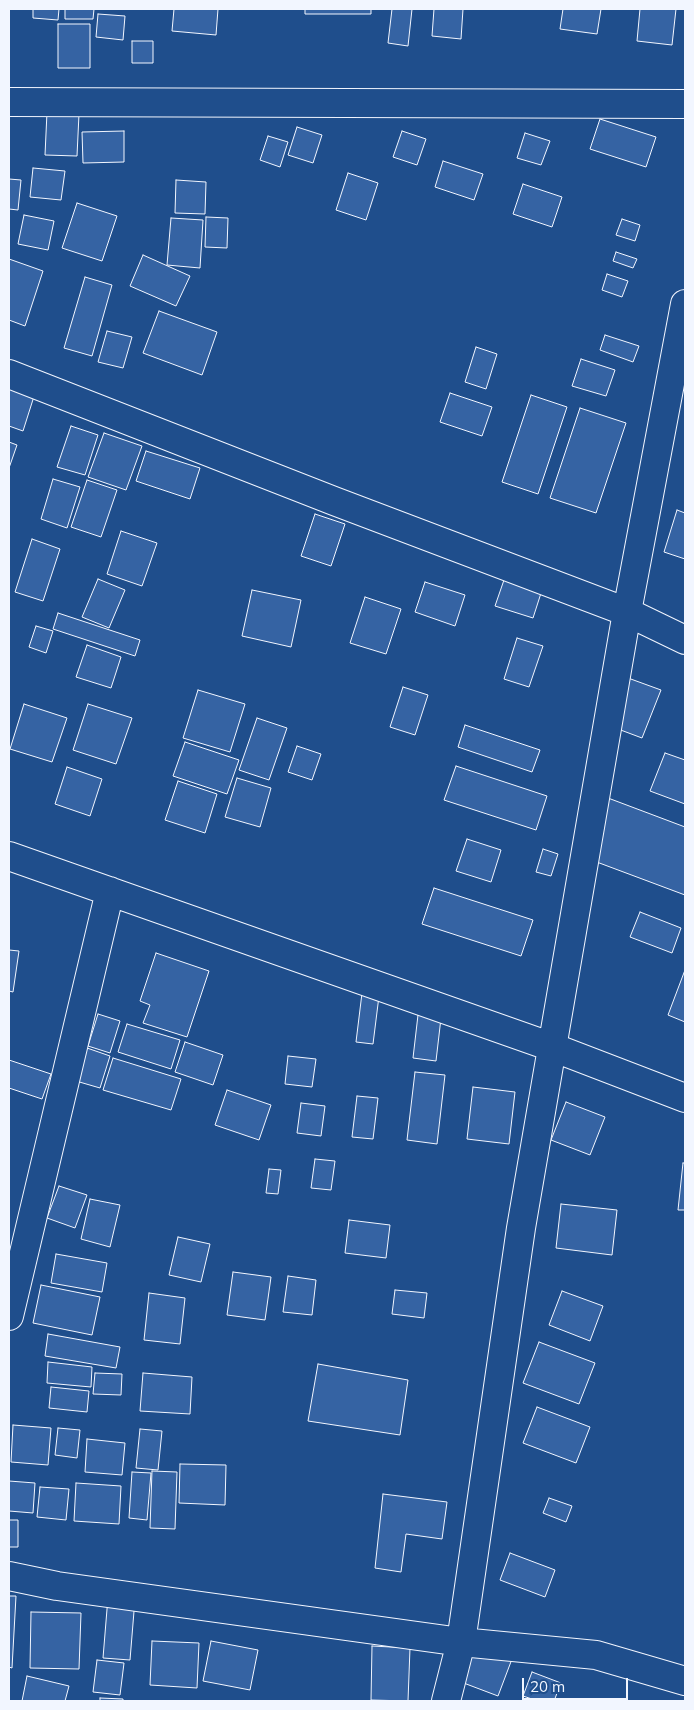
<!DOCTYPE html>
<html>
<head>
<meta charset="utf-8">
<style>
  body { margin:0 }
  #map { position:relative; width:694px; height:1710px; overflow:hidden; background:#1f4e8c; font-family:Mulish,sans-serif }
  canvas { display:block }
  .frame { position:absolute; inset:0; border:10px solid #f2f6ff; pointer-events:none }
  .scale { position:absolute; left:522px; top:1678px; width:106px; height:22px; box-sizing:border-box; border:2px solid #f2f6ff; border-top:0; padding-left:6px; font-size:15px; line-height:18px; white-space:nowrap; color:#f2f6ff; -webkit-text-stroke:4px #1f4e8c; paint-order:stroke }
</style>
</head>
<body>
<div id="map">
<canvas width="694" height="1710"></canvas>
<div class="frame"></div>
<div class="scale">20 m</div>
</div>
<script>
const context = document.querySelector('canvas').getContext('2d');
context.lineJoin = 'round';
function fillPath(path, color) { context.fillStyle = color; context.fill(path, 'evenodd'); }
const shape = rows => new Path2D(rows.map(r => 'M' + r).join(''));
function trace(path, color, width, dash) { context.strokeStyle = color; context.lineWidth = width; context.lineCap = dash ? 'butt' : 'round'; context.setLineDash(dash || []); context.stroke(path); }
const building = shape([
  [33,9,59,9,58,20,33,18,33,9],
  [65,9,94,9,93,19,65,19,65,9],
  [174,9,218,9,216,35,172,31,174,9],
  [305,9,371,9,371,14,305,14,305,9],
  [392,9,412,9,408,46,388,43,392,9],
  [434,9,463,9,461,39,432,36,434,9],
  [563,9,601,9,597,34,560,29,563,9],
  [640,9,676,9,672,45,637,41,640,9],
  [98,14,125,16,123,40,96,37,98,14],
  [58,24,90,24,90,68,58,68,58,24],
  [132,41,153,41,153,63,132,63,132,41],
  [47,112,79,114,77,156,45,155,47,112],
  [600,119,656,137,646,167,590,149,600,119],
  [297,127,322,135,313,163,288,155,297,127],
  [124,131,124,162,83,163,82,132,124,131],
  [402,131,426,139,417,165,393,157,402,131],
  [525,133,550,141,541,165,517,158,525,133],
  [268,136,288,142,280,167,260,160,268,136],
  [443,161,483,174,474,200,435,187,443,161],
  [33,168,65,171,61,200,30,197,33,168],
  [348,173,378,183,366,220,336,210,348,173],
  [9,179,21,180,18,210,9,209,9,179],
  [176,180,206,182,205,214,175,213,176,180],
  [523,184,562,197,552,227,513,214,523,184],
  [77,203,117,216,102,261,62,248,77,203],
  [24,215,54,221,48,250,18,244,24,215],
  [206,217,228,218,227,248,205,247,206,217],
  [171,218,203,220,200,268,167,265,171,218],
  [622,219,640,225,635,241,616,235,622,219],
  [616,252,637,259,633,268,613,261,616,252],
  [143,255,190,276,176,306,130,286,143,255],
  [9,259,43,271,25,326,9,320,9,259],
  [607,274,628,281,622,297,602,290,607,274],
  [85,277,112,285,92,356,64,348,85,277],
  [159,311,217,332,202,375,143,353,159,311],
  [107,331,132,337,123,368,98,362,107,331],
  [605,335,639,346,633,362,600,350,605,335],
  [476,347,497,354,486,389,465,382,476,347],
  [581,359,615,370,606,396,572,386,581,359],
  [9,381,36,390,23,431,9,426,9,381],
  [450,393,492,407,482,436,440,422,450,393],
  [531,395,567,407,538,494,502,482,531,395],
  [580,408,626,423,596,513,550,498,580,408],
  [71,426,98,435,85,475,57,467,71,426],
  [104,433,142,446,126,490,88,477,104,433],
  [9,442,17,445,9,468,9,442],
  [146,451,200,468,190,499,136,481,146,451],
  [53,479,80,487,67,528,41,519,53,479],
  [87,480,117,490,101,537,71,527,87,480],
  [677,510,685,513,685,559,664,552,677,510],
  [315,514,345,524,331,566,301,556,315,514],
  [121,531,157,543,142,586,107,574,121,531],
  [32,539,60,549,43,601,15,592,32,539],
  [505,577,542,590,533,618,495,606,505,577],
  [98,579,125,590,109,628,82,617,98,579],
  [425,582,465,595,455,626,415,612,425,582],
  [252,590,301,600,291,647,242,636,252,590],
  [365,597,401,609,386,654,350,643,365,597],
  [58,613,140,640,135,656,53,629,58,613],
  [36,626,53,631,46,653,29,647,36,626],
  [517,638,543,646,529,687,504,679,517,638],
  [87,645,121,657,111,688,76,677,87,645],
  [628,678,661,690,642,738,610,726,628,678],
  [403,687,428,695,415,735,390,727,403,687],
  [198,690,245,704,230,752,183,738,198,690],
  [24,704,67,718,52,762,10,749,24,704],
  [88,704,132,718,116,764,73,750,88,704],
  [257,718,287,728,269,780,239,770,257,718],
  [465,725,540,750,532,772,458,747,465,725],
  [185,742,239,760,227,794,173,776,185,742],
  [297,746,321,754,312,780,288,772,297,746],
  [665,753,685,760,685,804,650,791,665,753],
  [456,766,547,796,536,830,444,800,456,766],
  [67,767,102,779,90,816,55,804,67,767],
  [237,778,271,788,260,827,225,817,237,778],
  [178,781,217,794,205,833,165,820,178,781],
  [608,798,685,827,685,895,586,858,608,798],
  [467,839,501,850,491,882,456,871,467,839],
  [543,849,558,854,551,876,536,872,543,849],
  [434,888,533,920,521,956,422,924,434,888],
  [640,912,681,928,672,953,630,937,640,912],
  [9,950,19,951,13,992,9,991,9,950],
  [156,953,209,971,187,1037,143,1023,150,1005,140,1001,156,953],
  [685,970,685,1022,668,1015,685,970],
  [362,993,379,996,373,1044,356,1042,362,993],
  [98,1014,120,1021,110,1053,88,1046,98,1014],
  [418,1015,441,1018,436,1061,413,1058,418,1015],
  [127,1024,180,1040,171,1069,118,1052,127,1024],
  [185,1042,223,1055,213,1085,175,1072,185,1042],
  [87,1048,110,1056,100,1088,76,1081,87,1048],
  [288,1056,316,1059,312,1087,285,1084,288,1056],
  [113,1058,181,1079,171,1110,103,1090,113,1058],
  [9,1060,51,1074,42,1099,9,1088,9,1060],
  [415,1072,445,1075,437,1144,407,1140,415,1072],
  [473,1087,515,1092,509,1144,467,1139,473,1087],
  [227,1090,271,1105,259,1140,215,1125,227,1090],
  [357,1096,378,1098,373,1139,352,1137,357,1096],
  [566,1102,605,1117,590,1155,551,1140,566,1102],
  [301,1103,325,1106,321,1136,297,1133,301,1103],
  [315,1159,335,1161,331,1190,311,1188,315,1159],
  [683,1163,685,1163,685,1210,678,1210,683,1163],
  [269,1169,281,1170,278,1194,266,1193,269,1169],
  [59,1186,87,1195,75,1228,47,1218,59,1186],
  [90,1199,120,1205,110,1247,81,1239,90,1199],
  [561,1204,617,1210,612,1255,556,1248,561,1204],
  [349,1220,390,1225,386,1258,345,1253,349,1220],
  [178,1237,210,1244,201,1282,169,1275,178,1237],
  [56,1254,107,1263,102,1292,51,1283,56,1254],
  [233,1272,271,1277,265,1320,227,1315,233,1272],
  [288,1276,316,1280,312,1315,283,1312,288,1276],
  [41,1285,100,1297,92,1335,33,1323,41,1285],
  [395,1290,427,1293,424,1318,392,1314,395,1290],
  [562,1291,603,1306,590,1341,549,1325,562,1291],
  [149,1293,185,1298,180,1344,144,1340,149,1293],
  [48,1334,120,1347,116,1368,45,1356,48,1334],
  [539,1342,595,1363,579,1404,523,1383,539,1342],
  [48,1362,92,1367,91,1387,47,1383,48,1362],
  [318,1364,408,1380,400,1435,308,1421,318,1364],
  [95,1373,122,1374,121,1395,93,1394,95,1373],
  [143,1373,192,1377,190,1414,140,1411,143,1373],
  [51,1387,89,1391,87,1412,49,1408,51,1387],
  [537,1407,590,1427,576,1463,523,1443,537,1407],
  [13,1425,51,1428,48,1465,11,1462,13,1425],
  [58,1428,80,1430,77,1458,55,1455,58,1428],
  [140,1429,162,1431,158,1470,136,1468,140,1429],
  [87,1439,125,1443,122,1475,85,1472,87,1439],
  [180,1464,226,1465,225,1505,179,1503,180,1464],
  [152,1471,177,1472,175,1529,150,1528,152,1471],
  [132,1472,151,1473,147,1520,129,1518,132,1472],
  [9,1481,35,1483,33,1513,9,1511,9,1481],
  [76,1483,121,1486,119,1524,74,1521,76,1483],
  [40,1487,69,1489,66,1520,37,1517,40,1487],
  [383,1494,447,1502,442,1539,406,1534,401,1572,375,1568,383,1494],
  [549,1498,572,1506,566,1522,543,1513,549,1498],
  [9,1520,18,1520,18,1547,9,1547,9,1520],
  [510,1553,555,1570,545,1597,500,1580,510,1553],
  [9,1596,16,1596,12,1668,9,1667,9,1596],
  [108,1597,135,1599,130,1660,103,1658,108,1597],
  [31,1612,81,1613,79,1669,30,1668,31,1612],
  [152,1641,199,1643,197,1688,150,1685,152,1641],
  [211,1641,258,1650,250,1690,203,1681,211,1641],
  [475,1645,512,1659,498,1696,461,1682,475,1645],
  [372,1646,410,1648,408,1701,371,1700,372,1646],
  [97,1660,124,1663,120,1695,93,1692,97,1660],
  [532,1672,561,1683,554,1701,538,1701,523,1696,532,1672],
  [27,1676,69,1686,65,1701,22,1701,27,1676],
  [100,1698,123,1699,123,1701,100,1701,100,1698]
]);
const street = shape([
  [9,102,685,104],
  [9,374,334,501,627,612,685,640],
  [9,856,552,1047,685,1098],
  [9,1316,110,891],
  [9,1576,57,1586,461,1642,596,1655,685,1681],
  [446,1701,461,1642,521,1228,627,612,685,304]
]);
fillPath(building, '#3563a3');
trace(building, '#f2f6ff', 1);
trace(street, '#f2f6ff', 30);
trace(street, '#1f4e8c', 28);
</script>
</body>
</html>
